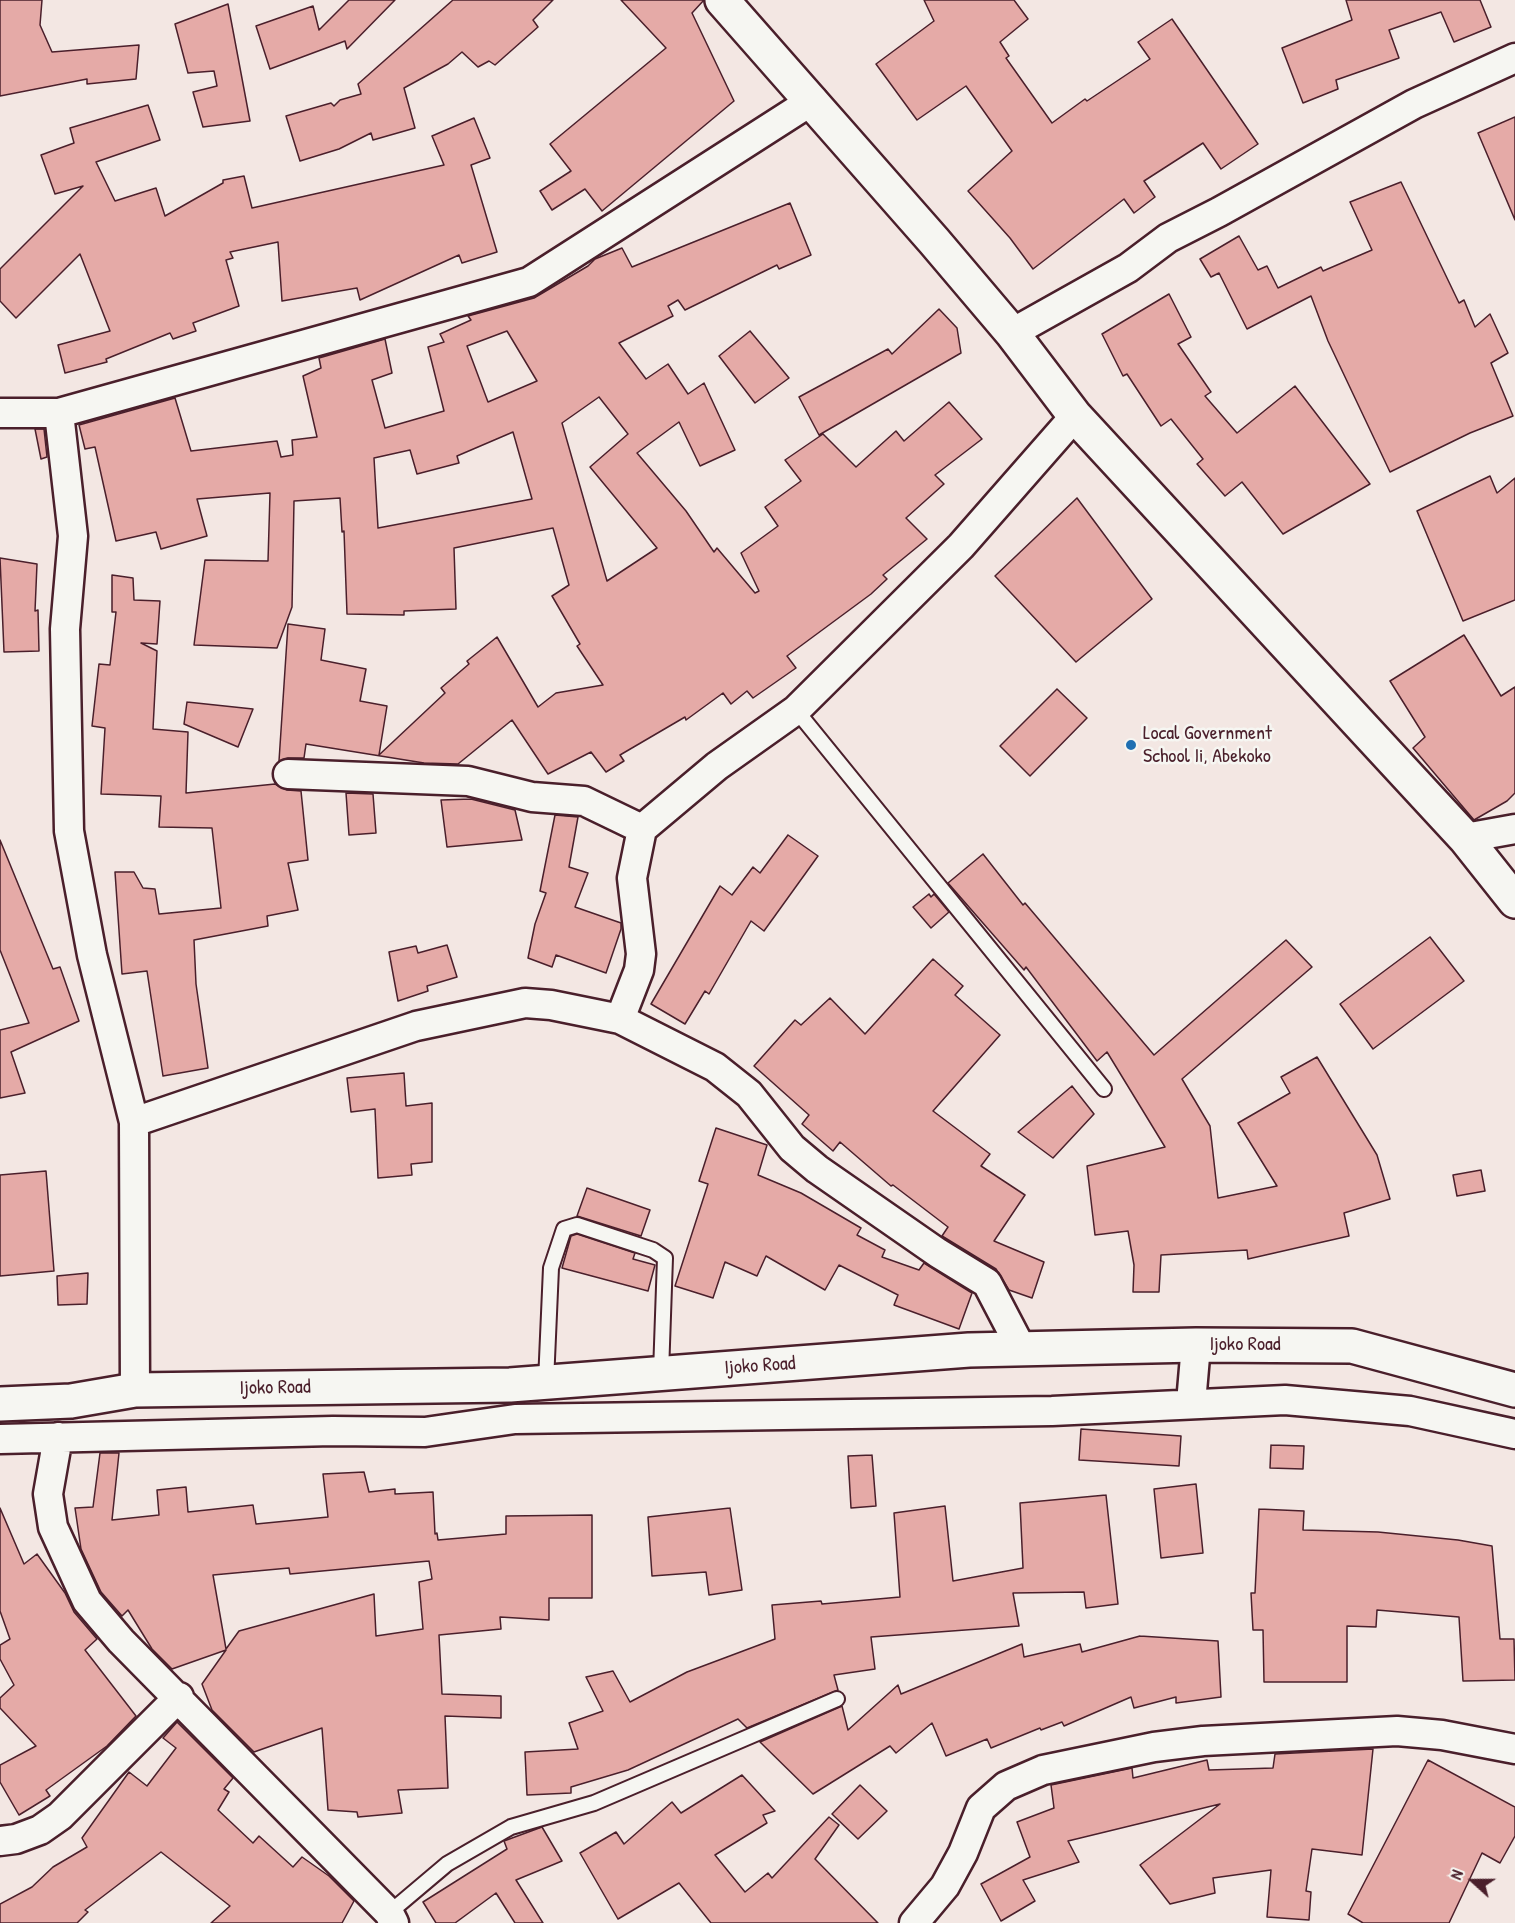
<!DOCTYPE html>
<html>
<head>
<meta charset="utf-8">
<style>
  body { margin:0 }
  #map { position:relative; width:1515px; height:1923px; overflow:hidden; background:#f3e7e3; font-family:"Patrick Hand",sans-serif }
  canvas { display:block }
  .north { position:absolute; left:1443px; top:1851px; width:60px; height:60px; -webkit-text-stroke:4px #f6f6f2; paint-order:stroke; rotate:291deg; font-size:16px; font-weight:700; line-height:24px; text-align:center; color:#4a1f2b }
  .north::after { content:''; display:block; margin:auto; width:21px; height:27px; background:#4a1f2b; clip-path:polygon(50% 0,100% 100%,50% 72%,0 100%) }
</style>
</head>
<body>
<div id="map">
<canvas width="1515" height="1923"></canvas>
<div class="north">N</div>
</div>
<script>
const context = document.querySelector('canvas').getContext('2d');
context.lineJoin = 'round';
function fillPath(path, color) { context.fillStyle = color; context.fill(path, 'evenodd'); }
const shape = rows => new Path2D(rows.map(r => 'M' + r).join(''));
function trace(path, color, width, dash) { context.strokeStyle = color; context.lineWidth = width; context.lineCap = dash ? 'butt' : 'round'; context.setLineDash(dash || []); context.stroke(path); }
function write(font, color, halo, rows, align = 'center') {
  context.font = font + ' "Patrick Hand",sans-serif'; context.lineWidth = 5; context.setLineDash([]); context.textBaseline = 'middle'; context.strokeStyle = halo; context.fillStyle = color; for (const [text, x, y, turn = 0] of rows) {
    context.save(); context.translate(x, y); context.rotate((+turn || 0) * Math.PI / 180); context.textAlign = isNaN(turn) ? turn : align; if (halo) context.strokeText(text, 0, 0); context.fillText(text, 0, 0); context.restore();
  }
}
const building = shape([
  [0,0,42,0,40,25,52,52,139,45,136,79,87,84,87,79,0,96,0,0],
  [349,0,395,0,347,49,345,41,270,69,256,26,313,6,319,30,349,0],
  [453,0,553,0,533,20,538,27,495,65,489,61,478,67,462,52,448,64,404,88,415,128,373,140,371,133,339,149,300,161,286,116,331,103,334,106,340,100,361,94,358,84,453,0],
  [621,0,704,0,692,13,734,101,602,211,585,189,552,210,540,191,571,171,550,144,666,48,621,0],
  [924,0,1014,0,1028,19,1000,42,1009,56,1006,58,1052,123,1085,99,1087,101,1150,59,1138,42,1172,19,1258,144,1221,169,1203,143,1144,181,1155,197,1134,213,1124,199,1033,269,1010,238,968,191,1012,151,966,86,917,120,876,64,934,21,924,0],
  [1346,0,1480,0,1491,27,1454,42,1441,12,1389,30,1399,58,1336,80,1338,89,1303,103,1282,48,1352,20,1346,0],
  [228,4,250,121,203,127,193,92,217,86,214,71,188,73,175,24,228,4],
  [148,105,160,140,96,162,115,201,156,188,165,216,223,183,223,180,244,176,252,208,444,165,432,136,474,118,490,158,471,165,497,252,462,263,459,255,360,300,357,288,282,301,278,242,230,252,233,258,226,260,239,306,193,323,196,331,173,339,170,333,106,359,107,362,65,373,58,345,110,331,80,254,16,318,0,301,0,269,83,186,55,194,41,155,74,143,70,128,148,105],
  [1515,117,1515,220,1478,133,1515,117],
  [1401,182,1459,303,1464,300,1475,327,1490,314,1508,353,1491,363,1513,416,1470,433,1390,472,1328,341,1311,296,1247,329,1219,273,1211,277,1200,259,1239,236,1258,270,1267,266,1278,288,1321,267,1323,271,1372,250,1350,202,1401,182],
  [790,203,811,255,779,269,777,265,685,310,678,300,668,306,673,316,619,343,646,379,668,364,688,394,704,383,735,450,700,466,679,422,637,453,686,511,714,552,717,548,755,593,759,591,741,553,778,526,765,507,801,481,785,460,823,434,856,467,896,431,904,441,949,402,982,439,935,475,944,484,906,518,927,539,883,575,887,579,871,594,787,656,796,668,753,698,747,691,731,704,723,693,686,720,685,717,620,755,624,761,606,772,591,752,548,774,512,720,458,764,424,763,306,744,304,758,288,758,279,761,288,624,325,629,321,660,366,669,360,701,387,706,379,755,445,693,441,688,469,664,467,661,497,637,538,707,556,693,603,685,577,646,580,644,552,596,569,585,553,528,454,548,456,609,404,611,404,615,347,614,344,531,342,532,340,498,294,501,292,607,277,648,194,645,205,560,268,561,270,493,197,499,207,536,161,549,156,532,116,541,95,447,85,449,79,425,175,398,191,451,277,441,281,457,293,455,292,440,317,437,303,376,321,368,319,358,385,339,392,373,372,380,385,428,444,411,428,347,444,342,440,334,471,320,468,316,534,298,588,266,595,259,622,248,632,267,790,203],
  [507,331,537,381,488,402,467,346,507,331],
  [599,397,628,434,590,467,657,548,607,581,562,423,599,397],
  [513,432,532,499,378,528,374,458,410,450,417,474,459,463,457,456,513,432],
  [1169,294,1191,337,1178,344,1211,392,1205,396,1237,433,1295,386,1370,484,1283,534,1242,482,1225,496,1197,464,1203,459,1171,419,1161,426,1127,374,1123,376,1102,334,1169,294],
  [939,309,957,328,961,353,819,435,799,397,888,349,892,354,939,309],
  [750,331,789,378,755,403,719,356,750,331],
  [35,429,44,429,47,457,41,459,35,429],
  [1490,476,1497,493,1515,478,1515,600,1463,621,1417,511,1490,476],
  [1077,498,1152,599,1076,662,995,576,1077,498],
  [0,558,37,564,35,611,38,610,39,651,4,652,0,558],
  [112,575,133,578,134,600,160,601,157,644,141,643,157,651,153,729,188,732,186,793,275,784,287,790,301,791,308,860,288,863,298,910,267,916,268,926,194,940,196,984,208,1068,163,1076,147,971,122,974,115,872,134,872,143,888,155,889,159,914,221,908,212,828,159,827,161,796,101,794,105,728,92,726,99,664,110,665,116,612,112,612,112,575],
  [1464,635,1501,696,1515,687,1515,793,1507,801,1474,820,1413,748,1425,737,1390,681,1464,635],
  [1057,689,1087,718,1030,776,1000,746,1057,689],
  [187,702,253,709,238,747,184,724,187,702],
  [346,793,373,794,376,833,349,835,346,793],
  [471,799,515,810,522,840,447,847,441,800,471,799],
  [555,815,578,817,569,867,588,873,575,907,621,923,621,929,606,973,556,955,552,967,528,958,535,924,546,893,540,891,555,815],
  [788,835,818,856,764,931,751,921,709,994,705,991,685,1024,651,1004,720,886,732,895,753,867,760,873,788,835],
  [0,840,53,969,60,967,79,1021,11,1052,25,1093,0,1098,0,1030,29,1023,0,950,0,840],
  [983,854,1023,905,1025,903,1154,1055,1286,940,1312,967,1182,1079,1210,1126,1218,1198,1277,1186,1238,1123,1290,1093,1281,1077,1317,1057,1377,1155,1390,1199,1344,1213,1349,1236,1248,1259,1247,1250,1161,1255,1159,1292,1133,1292,1134,1265,1128,1231,1095,1235,1087,1166,1165,1147,1107,1052,1097,1061,1026,967,1024,970,948,883,983,854],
  [929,894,931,897,934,894,949,912,931,928,913,907,929,894],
  [1430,937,1464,981,1373,1049,1340,1004,1430,937],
  [447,945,457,977,427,986,428,991,398,1001,389,952,416,946,418,953,447,945],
  [933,959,963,986,955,995,1000,1035,933,1111,990,1154,981,1166,1025,1195,994,1241,1044,1262,1032,1298,1009,1290,996,1269,942,1236,948,1227,893,1185,891,1186,840,1142,833,1151,802,1124,809,1115,754,1066,795,1020,801,1025,830,998,865,1034,933,959],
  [404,1073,406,1106,432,1103,432,1162,411,1164,412,1175,378,1178,375,1109,351,1112,347,1078,404,1073],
  [1072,1086,1094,1114,1053,1158,1018,1132,1072,1086],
  [716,1128,767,1145,758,1175,801,1193,861,1228,857,1235,885,1250,882,1257,919,1270,924,1263,972,1293,959,1329,894,1305,898,1295,839,1265,825,1290,766,1256,757,1276,725,1262,713,1298,675,1286,708,1184,699,1181,716,1128],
  [1481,1170,1485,1191,1457,1196,1453,1175,1481,1170],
  [46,1171,54,1271,0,1276,0,1175,46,1171],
  [587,1188,650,1210,641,1236,577,1216,587,1188],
  [577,1234,635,1253,633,1259,655,1265,648,1291,562,1268,571,1236,577,1234],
  [88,1273,87,1304,58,1305,57,1276,88,1273],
  [1081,1429,1181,1436,1179,1466,1079,1460,1081,1429],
  [1271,1445,1304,1446,1303,1469,1270,1468,1271,1445],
  [100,1453,119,1453,112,1520,159,1515,157,1490,186,1487,188,1512,253,1505,256,1524,328,1517,323,1474,364,1472,369,1492,395,1489,395,1494,433,1492,435,1534,437,1533,438,1540,506,1534,506,1516,592,1515,592,1598,549,1598,549,1620,500,1617,501,1629,439,1635,442,1694,501,1696,501,1718,445,1716,448,1788,398,1790,402,1813,358,1817,357,1812,328,1810,322,1728,254,1752,212,1710,202,1684,226,1650,172,1669,152,1649,128,1610,122,1616,101,1592,81,1549,75,1508,93,1507,100,1453],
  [429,1561,432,1579,419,1582,423,1629,376,1636,374,1594,239,1631,226,1649,213,1575,289,1568,290,1574,429,1561],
  [872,1455,876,1506,851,1508,848,1456,872,1455],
  [1196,1484,1203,1553,1161,1558,1154,1489,1196,1484],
  [1106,1495,1118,1604,1086,1608,1084,1592,1013,1593,1019,1626,871,1637,875,1669,834,1675,838,1690,747,1728,738,1719,628,1770,571,1787,571,1793,527,1795,525,1752,578,1749,569,1723,603,1711,586,1677,613,1671,630,1702,687,1672,775,1639,772,1605,821,1601,822,1604,900,1597,894,1513,945,1506,953,1581,1023,1568,1020,1503,1106,1495],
  [0,1508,24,1564,37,1554,65,1593,74,1612,97,1639,85,1650,136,1716,107,1746,46,1790,50,1796,19,1815,0,1782,0,1765,36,1746,0,1708,0,1698,14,1685,0,1659,0,1645,10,1639,0,1611,0,1508],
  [730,1508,742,1590,709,1595,706,1572,652,1576,648,1517,730,1508],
  [1259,1509,1304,1511,1303,1530,1378,1532,1458,1540,1492,1546,1500,1639,1514,1639,1515,1680,1463,1681,1459,1617,1377,1610,1376,1627,1347,1626,1347,1682,1264,1682,1263,1630,1253,1630,1251,1593,1255,1593,1259,1509],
  [1140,1636,1218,1641,1221,1697,1176,1703,1176,1697,1134,1708,1131,1697,1064,1726,1062,1722,1041,1730,1040,1728,991,1748,987,1739,946,1756,932,1723,896,1753,890,1746,813,1794,760,1742,842,1706,848,1730,898,1685,901,1694,1022,1644,1024,1657,1080,1644,1082,1652,1140,1636],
  [177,1722,233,1778,224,1789,229,1792,218,1810,253,1843,259,1836,293,1867,302,1857,329,1876,354,1901,342,1923,211,1923,230,1906,161,1852,85,1910,88,1912,77,1923,0,1923,0,1904,32,1887,53,1867,87,1847,82,1838,129,1772,147,1786,176,1748,163,1738,177,1722],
  [1373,1749,1362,1855,1312,1849,1306,1891,1311,1892,1309,1920,1267,1917,1271,1870,1213,1878,1215,1893,1170,1904,1140,1865,1220,1804,1068,1841,1079,1862,1023,1880,1035,1901,1001,1921,981,1884,1030,1857,1017,1822,1054,1808,1051,1785,1132,1768,1133,1778,1207,1760,1209,1770,1273,1768,1275,1754,1373,1749],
  [1428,1760,1515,1807,1515,1836,1500,1863,1482,1853,1449,1923,1363,1923,1348,1914,1428,1760],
  [742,1775,775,1811,763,1815,767,1823,715,1855,745,1892,768,1873,772,1878,829,1817,839,1825,815,1859,878,1923,711,1923,679,1883,618,1919,580,1853,616,1832,624,1844,672,1802,681,1813,742,1775],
  [860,1785,887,1811,858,1839,832,1814,860,1785],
  [542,1827,562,1861,516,1880,543,1923,515,1923,496,1893,455,1923,436,1923,423,1902,507,1849,504,1841,542,1827]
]);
const service = shape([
  [796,710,1104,1089],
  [546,1382,551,1268,564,1229,577,1225,653,1250,665,1258,661,1373],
  [389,1913,447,1864,511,1827,594,1803,837,1699]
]);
const minor = shape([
  [1012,333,1128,268,1168,238,1219,212,1414,104,1515,58],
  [0,413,59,413,529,282,813,100],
  [59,413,73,536,65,629,69,831,92,955,134,1122,135,1390],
  [288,774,468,781,532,797,584,801,642,829],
  [1465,838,1515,829],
  [620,1019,639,970,641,954,632,878,642,829,717,766,796,710,961,546,1075,416],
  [134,1122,416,1026,525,1003,551,1005,620,1019,715,1067,749,1094,792,1148,817,1169,938,1253,987,1283,1021,1348],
  [1191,1403,1196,1345],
  [58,1437,48,1494,53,1527,87,1601,121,1641,389,1913,394,1923],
  [0,1439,333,1431,425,1432,515,1419,1052,1411,1285,1400,1410,1411,1515,1434],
  [0,1841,16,1839,40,1830,60,1816,179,1697],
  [914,1923,945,1886,963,1853,981,1808,1006,1786,1043,1770,1154,1747,1203,1741,1397,1731,1442,1735,1515,1749]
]);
const tertiary = shape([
  [722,0,934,241,1012,333,1075,416,1465,838,1515,901]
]);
const secondary = shape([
  [0,1404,71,1401,135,1390,510,1385,969,1350,1196,1345,1352,1346,1515,1390]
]);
const markers = [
  [1131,745,6,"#1f6fb2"]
];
const poiNames = [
  ["Local Government",1143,734],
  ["School Ii, Abekoko",1143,757]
];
const streetNames = [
  ["Ijoko Road",1245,1345],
  ["Ijoko Road",760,1366,-4],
  ["Ijoko Road",275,1388,-1]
];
fillPath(building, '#e5aaa7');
trace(building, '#4a1f2b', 1.5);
trace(service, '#4a1f2b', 18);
trace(minor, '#4a1f2b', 33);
trace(tertiary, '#4a1f2b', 38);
trace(secondary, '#4a1f2b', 38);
trace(service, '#f6f6f2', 14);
trace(minor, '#f6f6f2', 28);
trace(tertiary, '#f6f6f2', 33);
trace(secondary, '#f6f6f2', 33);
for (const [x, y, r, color] of markers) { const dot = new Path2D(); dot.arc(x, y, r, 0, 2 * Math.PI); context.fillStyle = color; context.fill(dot); trace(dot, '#f6f6f2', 2); }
write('20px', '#4a1f2b', '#f6f6f2', poiNames, 'left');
write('20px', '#4a1f2b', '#f6f6f2', streetNames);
</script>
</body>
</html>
